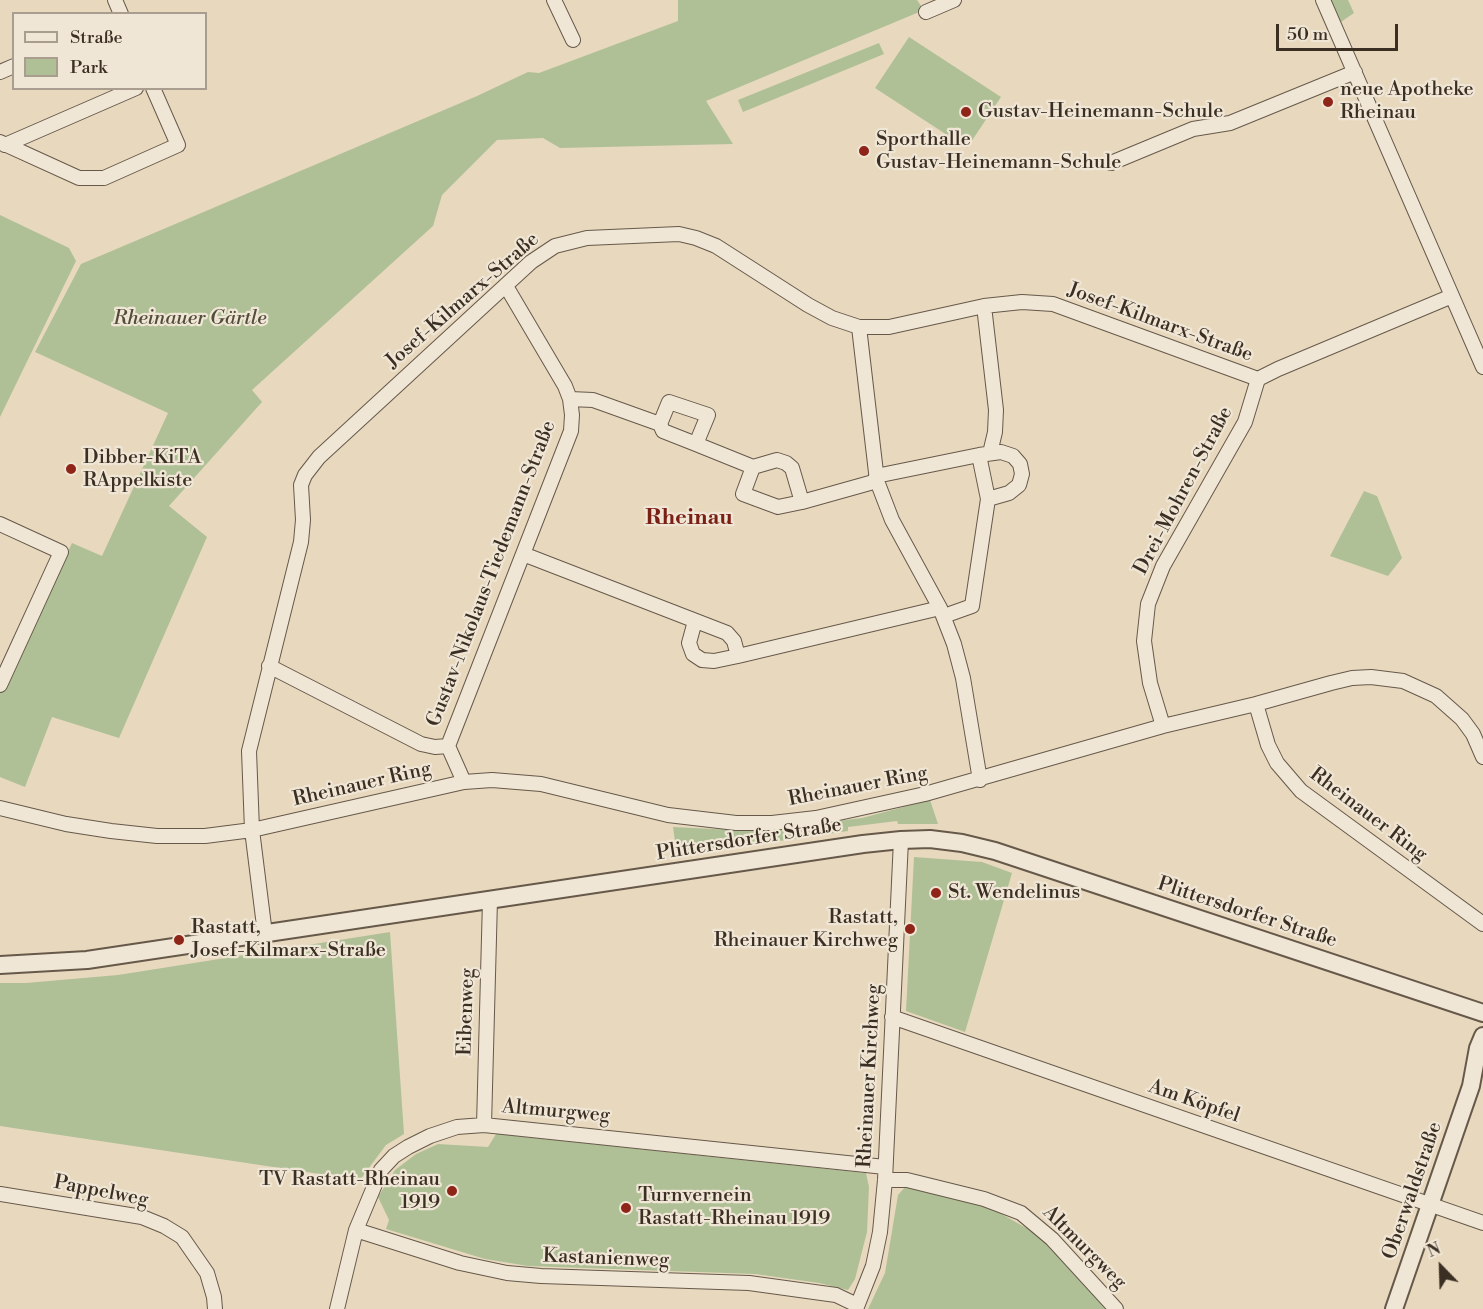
<!DOCTYPE html>
<html>
<head>
<meta charset="utf-8">
<style>
  body { margin:0 }
  #map { position:relative; width:1483px; height:1309px; overflow:hidden; background:#e8d8be; font-family:"Libre Bodoni",serif }
  canvas { display:block }
  .legend { position:absolute; left:12px; top:12px; width:195px; height:78px; box-sizing:border-box; background:#f0e6d5; border:2px solid #a89d8e; margin:0; padding:8px 10px; list-style:none; font-size:18px; color:#3b2f24 }
  .legend li { display:flex; align-items:center; gap:12px; height:30px }
  .legend b { width:30px; border:2px solid #a89d8e }
  .north { position:absolute; left:1411px; top:1237px; width:60px; height:60px; -webkit-text-stroke:4px #f0e6d5; paint-order:stroke; rotate:337deg; font-size:16px; font-weight:700; line-height:24px; text-align:center; color:#3b2f24 }
  .north::after { content:''; display:block; margin:auto; width:21px; height:27px; background:#3b2f24; clip-path:polygon(50% 0,100% 100%,50% 72%,0 100%) }
  .scale { position:absolute; left:1276px; top:24px; width:122px; height:27px; box-sizing:border-box; border:3px solid #3b2f24; border-top:0; padding-left:8px; font-size:18px; line-height:21px; white-space:nowrap; color:#3b2f24; -webkit-text-stroke:4px #f0e6d5; paint-order:stroke }
</style>
</head>
<body>
<div id="map">
<canvas width="1483" height="1309"></canvas>
<ul class="legend">
<li><b style="height:8px;background:#f0e6d5"></b>Straße</li>
<li><b style="height:16px;background:#afc096"></b>Park</li>
</ul>
<div class="north">N</div>
<div class="scale">50 m</div>
</div>
<script>
const context = document.querySelector('canvas').getContext('2d');
context.lineJoin = 'round';
function fillPath(path, color) { context.fillStyle = color; context.fill(path, 'evenodd'); }
const shape = rows => new Path2D(rows.map(r => 'M' + r).join(''));
function trace(path, color, width, dash) { context.strokeStyle = color; context.lineWidth = width; context.lineCap = dash ? 'butt' : 'round'; context.setLineDash(dash || []); context.stroke(path); }
function write(font, color, halo, rows, align = 'center') {
  context.font = font + ' "Libre Bodoni",serif'; context.lineWidth = 4.5; context.setLineDash([]); context.textBaseline = 'middle'; context.strokeStyle = halo; context.fillStyle = color; for (const [text, x, y, turn = 0] of rows) {
    context.save(); context.translate(x, y); context.rotate((+turn || 0) * Math.PI / 180); context.textAlign = isNaN(turn) ? turn : align; if (halo) context.strokeText(text, 0, 0); context.fillText(text, 0, 0); context.restore();
  }
}
const green = shape([
  [678,0,917,0,924,10,706,101,733,144,560,148,543,138,497,140,442,195,433,226,252,390,262,402,169,506,207,537,119,738,52,717,25,787,0,777,0,693,72,543,102,556,168,413,35,352,81,264,477,96,528,72,539,73,678,21],
  [1331,0,1348,0,1354,13,1341,22],
  [909,37,1001,97,967,148,875,88],
  [879,43,884,54,743,112,738,100],
  [0,215,69,248,76,261,0,417],
  [1364,491,1377,496,1402,558,1388,576,1330,556],
  [930,800,938,824,898,824,897,821,848,827,848,831,677,856,673,827,756,831,811,827,821,826,821,823,862,818],
  [914,857,982,862,1012,873,965,1032,906,1011],
  [390,932,404,1134,386,1145,360,1180,0,1126,0,983,26,983,118,975],
  [496,1134,866,1173,869,1187,867,1232,855,1279,848,1290,819,1283,755,1274,528,1266,485,1259,386,1229,389,1220,378,1197,395,1170,416,1154,438,1144,488,1147],
  [906,1186,982,1203,1028,1229,1064,1258,1107,1309,868,1309,885,1273,898,1195]
]);
const minor = shape([
  [115,0,121,14],
  [554,0,573,40],
  [1323,0,1483,367],
  [926,12,954,0],
  [0,72,14,66],
  [0,142,79,178,104,178,178,145,153,88],
  [5,145,136,88],
  [1111,163,1193,129,1230,123,1355,72],
  [984,306,996,410,995,432,990,453],
  [859,327,877,481,892,520,940,608,954,644,963,678,980,780],
  [570,399,593,400,660,424,669,402,708,415,696,444,753,467,777,460,786,463,792,468,802,502,877,481],
  [660,424,663,431,696,444],
  [753,467,743,494,778,507,802,502],
  [876,476,979,455],
  [0,524,61,552,0,685],
  [523,554,727,633,734,641,738,656,940,608],
  [944,616,972,606,988,499,979,455,1001,452,1013,456,1020,464,1022,474,1019,485,1009,493,988,499],
  [695,621,689,643,693,654,702,660,714,661,738,656],
  [269,666,421,744,435,747,448,746],
  [1256,704,1268,745,1277,763,1301,791,1483,924],
  [1163,726,1150,683,1144,641,1148,604,1163,566,1245,422,1258,379],
  [464,782,448,746,571,431,572,415,570,399,565,386,506,286],
  [0,808,66,824,111,831,157,836,205,836,252,830,464,782,492,780,541,784,668,815,736,823,772,823,816,818,925,794,1163,726,1256,704,1331,683,1352,678,1371,677,1403,681,1436,696,1462,719,1473,734,1483,757],
  [265,934,252,830,249,751,301,542,303,520,301,485,305,475,319,457,531,262,555,246,587,238,679,234,696,238,716,246,808,305,832,318,859,327,889,327,984,306,1022,302,1053,304,1258,379,1278,369,1452,296],
  [892,1017,1483,1223],
  [484,1125,490,900],
  [885,1180,907,1180,984,1199,1021,1213,1052,1239,1116,1309],
  [0,1194,142,1217,164,1226,182,1237,207,1273,214,1297,215,1309],
  [356,1230,460,1263,507,1273,541,1276,749,1283,836,1295,857,1305],
  [337,1309,356,1230,381,1170,394,1156,408,1147,430,1136,457,1127,484,1125,885,1167],
  [856,1309,873,1266,880,1232,885,1180,901,840]
]);
const tertiary = shape([
  [0,965,87,960,863,844,901,840,930,839,962,843,995,851,1483,1013],
  [1394,1309,1471,1086,1478,1048,1483,1036]
]);
const markers = [
  [1328,102,6,"#8f2418"],
  [966,112,6,"#8f2418"],
  [864,151,6,"#8f2418"],
  [71,469,6,"#8f2418"],
  [936,893,6,"#8f2418"],
  [910,929,6,"#8f2418"],
  [179,940,6,"#8f2418"],
  [452,1191,6,"#8f2418"],
  [626,1208,6,"#8f2418"]
];
const poiNames = [
  ["neue Apotheke",1340,90],
  ["Rheinau",1340,113],
  ["Gustav-Heinemann-Schule",978,112],
  ["Sporthalle",876,140],
  ["Gustav-Heinemann-Schule",876,163],
  ["Dibber-KiTA",83,458],
  ["RAppelkiste",83,481],
  ["St. Wendelinus",948,893],
  ["Rastatt,",898,918,"right"],
  ["Rheinauer Kirchweg",898,941,"right"],
  ["Rastatt,",191,928],
  ["Josef-Kilmarx-Straße",191,951],
  ["TV Rastatt-Rheinau",440,1180,"right"],
  ["1919",440,1203,"right"],
  ["Turnvernein",638,1196],
  ["Rastatt-Rheinau 1919",638,1219]
];
const streetNames = [
  ["Josef-Kilmarx-Straße",463,301,-41],
  ["Josef-Kilmarx-Straße",1160,323,20],
  ["Drei-Mohren-Straße",1184,491,-62],
  ["Gustav-Nikolaus-Tiedemann-Straße",492,574,-69],
  ["Rheinauer Ring",362,785,-13],
  ["Rheinauer Ring",858,787,-11],
  ["Rheinauer Ring",1368,815,37],
  ["Plittersdorfer Straße",749,840,-9],
  ["Plittersdorfer Straße",1247,913,18],
  ["Eibenweg",467,1012,-88],
  ["Rheinauer Kirchweg",870,1076,-87],
  ["Am Köpfel",1194,1102,19],
  ["Altmurgweg",556,1112,5],
  ["Oberwaldstraße",1413,1191,-71],
  ["Pappelweg",101,1192,11],
  ["Altmurgweg",1084,1248,45],
  ["Kastanienweg",606,1259,2]
];
const parkNames = [
  ["Rheinauer Gärtle",190,319]
];
const quarterNames = [
  ["Rheinau",689,519]
];
fillPath(green, '#afc096');
trace(minor, '#66594a', 16);
trace(tertiary, '#66594a', 20);
trace(minor, '#f0e6d5', 14);
trace(tertiary, '#f0e6d5', 16);
for (const [x, y, r, color] of markers) { const dot = new Path2D(); dot.arc(x, y, r, 0, 2 * Math.PI); context.fillStyle = color; context.fill(dot); trace(dot, '#f0e6d5', 2); }
write('20px', '#3b2f24', '#f0e6d5', poiNames, 'left');
write('20px', '#3b2f24', '#f0e6d5', streetNames);
write('italic 20px', '#524c3b', '#f0e6d5', parkNames);
write('bold 22px', '#7a1f14', '#f0e6d5', quarterNames);
</script>
</body>
</html>
